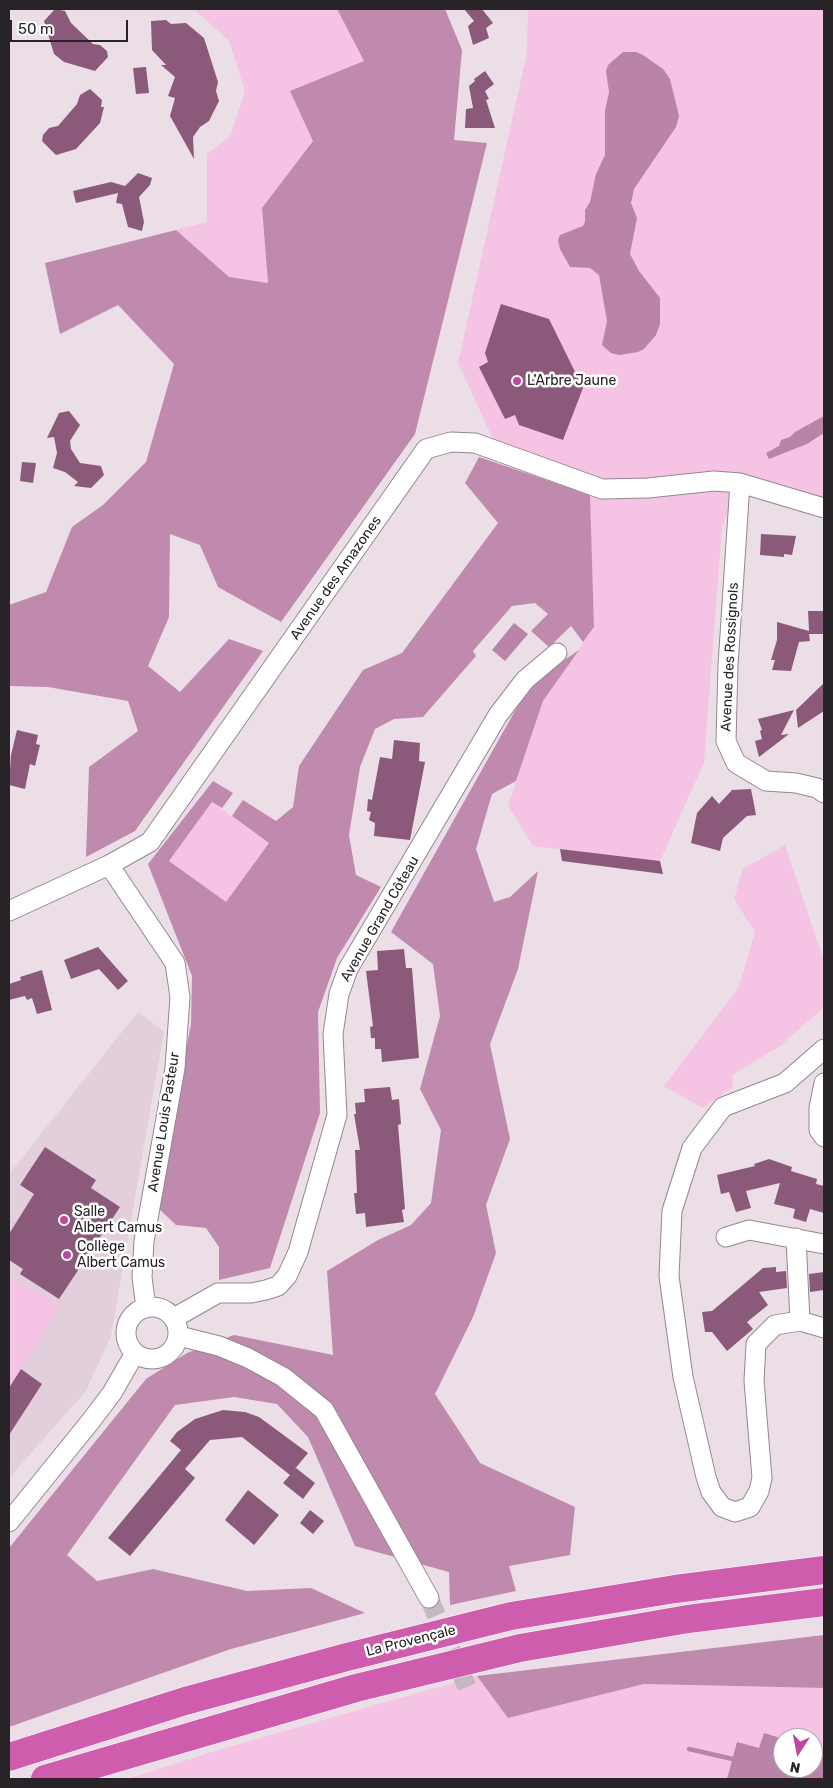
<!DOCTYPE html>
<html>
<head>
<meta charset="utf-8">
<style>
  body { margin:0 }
  #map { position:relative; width:833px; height:1788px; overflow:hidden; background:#ebdee6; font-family:Rubik,sans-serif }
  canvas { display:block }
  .frame { position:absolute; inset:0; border:10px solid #282326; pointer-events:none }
  .north { position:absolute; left:773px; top:1728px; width:50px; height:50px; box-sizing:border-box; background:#fff; border:1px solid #a9a7a8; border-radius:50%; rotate:191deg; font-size:14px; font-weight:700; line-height:20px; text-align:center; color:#282326 }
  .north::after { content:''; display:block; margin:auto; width:18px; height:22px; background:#be489f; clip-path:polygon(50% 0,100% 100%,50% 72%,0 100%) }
  .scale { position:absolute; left:10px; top:20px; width:118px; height:22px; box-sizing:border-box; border:2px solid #282326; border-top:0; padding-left:6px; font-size:15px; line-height:18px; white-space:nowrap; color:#282326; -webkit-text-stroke:4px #fff; paint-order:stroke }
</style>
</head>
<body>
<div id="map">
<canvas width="833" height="1788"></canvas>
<div class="frame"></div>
<div class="north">N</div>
<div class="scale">50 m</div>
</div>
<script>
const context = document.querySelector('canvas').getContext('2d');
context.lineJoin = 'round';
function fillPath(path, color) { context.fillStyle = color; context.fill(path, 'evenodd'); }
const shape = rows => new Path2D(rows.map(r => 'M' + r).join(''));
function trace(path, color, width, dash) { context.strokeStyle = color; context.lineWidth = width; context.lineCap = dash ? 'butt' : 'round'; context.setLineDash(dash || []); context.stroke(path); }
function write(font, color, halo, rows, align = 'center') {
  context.font = font + ' Rubik,sans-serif'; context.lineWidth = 5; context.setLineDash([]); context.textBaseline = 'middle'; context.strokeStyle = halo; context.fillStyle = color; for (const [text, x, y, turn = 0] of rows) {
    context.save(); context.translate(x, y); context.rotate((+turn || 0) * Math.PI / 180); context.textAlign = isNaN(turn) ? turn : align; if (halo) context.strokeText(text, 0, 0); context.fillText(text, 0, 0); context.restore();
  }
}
const built = shape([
  [138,1012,164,1031,111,1336,86,1391,9,1478,9,1174]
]);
const green = shape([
  [194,9,337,9,364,61,313,141,262,208,268,283,229,277,176,230,207,222,207,154,231,135,245,91,229,41],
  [528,9,824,9,824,503,742,476,722,527,704,762,660,861,533,846,508,806,543,701,594,627,589,478,497,448,458,363,527,53],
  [212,802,269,843,226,903,169,861],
  [785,845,824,961,824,1007,780,1046,732,1075,733,1087,703,1108,664,1086,739,987,755,932,734,899,743,869],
  [9,1276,60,1306,9,1388],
  [477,1676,508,1718,644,1684,824,1688,824,1779,128,1779,215,1751],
  [783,1738,813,1738,813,1768,783,1768]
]);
const forest = shape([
  [337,9,445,9,462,50,454,140,487,143,415,434,281,622,218,587,200,545,170,534,169,617,148,666,180,692,229,639,263,651,135,831,86,857,89,767,138,731,128,701,48,687,9,686,9,605,46,592,72,527,103,505,146,462,174,364,118,305,60,334,45,263,176,230,229,277,268,283,262,208,313,141,290,91,364,61],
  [479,457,590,495,594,627,583,642,571,626,549,647,531,631,548,614,535,603,512,606,473,651,476,656,423,717,394,719,375,729,360,767,349,835,356,875,381,887,337,958,318,1012,320,1113,270,1268,219,1280,219,1247,206,1228,176,1225,156,1206,191,1024,192,976,148,864,213,781,233,793,222,808,212,802,169,861,226,902,269,843,232,816,243,800,276,821,293,807,299,766,363,670,402,653,498,523,465,483],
  [579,650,543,701,516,781,492,794,476,849,494,902,510,897,538,871,518,969,490,1044,510,1139,486,1205,496,1253,473,1317,435,1394,480,1463,575,1507,570,1555,509,1566,516,1591,450,1605,449,1572,355,1546,308,1437,277,1404,234,1397,175,1405,67,1555,97,1581,153,1569,247,1591,311,1588,365,1613,231,1649,9,1727,9,1548,146,1379,187,1353,234,1335,333,1355,327,1271,378,1240,411,1225,431,1203,441,1130,420,1089,440,1016,433,964,391,932,530,684],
  [824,1635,824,1688,644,1684,508,1718,477,1676]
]);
const water = shape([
  [623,52,636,52,643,55,663,69,670,79,679,116,676,127,634,189,631,203,637,218,630,254,639,271,660,298,660,324,656,335,644,349,638,352,619,355,611,353,602,345,607,321,599,275,590,268,570,267,560,249,558,240,560,235,583,226,585,222,585,210,590,202,596,174,605,155,605,111,609,92,606,71,608,65],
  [824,416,824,433,807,444,769,459,766,453,779,446,781,440,790,437,795,432],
  [514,623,528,634,505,661,492,650],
  [764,1733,783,1739,783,1768,813,1768,813,1748,824,1751,824,1779,727,1779,737,1742,759,1748]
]);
const stream = shape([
  [689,1749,737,1760]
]);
const building = shape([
  [55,9,65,11,71,23,93,44,100,45,107,51,108,57,95,71,64,62,54,54,44,21],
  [464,9,482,9,493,23,486,28,489,38,473,45,468,26,474,21],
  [166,20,171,24,186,23,204,38,218,82,216,91,219,101,209,121,200,127,193,137,194,159,170,116,175,98,168,96,175,77,161,65,166,65,152,50,151,21],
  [146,67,149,93,136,94,133,68],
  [485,71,494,84,485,91,489,99,486,100,495,128,465,128,466,109,473,108,469,86,475,81,474,79],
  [90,89,102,100,101,107,104,107,100,123,76,149,56,155,42,141,43,135,49,128,58,126,77,104,80,95],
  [138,173,152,178,150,185,139,197,144,222,142,231,128,227,122,204,116,203,118,193,76,203,73,191,111,182,125,186],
  [501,304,549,319,583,388,563,440,519,425,515,415,505,419,479,367,488,362,485,353],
  [69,411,80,425,70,441,71,449,80,463,101,466,104,475,91,488,74,486,78,482,65,472,53,468,57,453,54,437,47,438,59,413],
  [22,462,36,463,33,483,20,481],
  [761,534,796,536,792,555,784,554,784,557,760,555],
  [808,611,824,611,824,634,809,634,810,641,799,642,791,671,772,670,775,660,771,660,777,640,777,622,809,631],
  [824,683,824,711,798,728,796,710],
  [794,710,781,735,789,734,759,757,755,741,762,739,760,731,762,730,758,719],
  [17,730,38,735,36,744,40,745,35,766,30,764,25,789,9,785,11,755],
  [394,740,420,743,419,761,425,762,410,840,374,836,375,823,369,820,371,812,367,811,368,799,372,800,380,757,392,759],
  [751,789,756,815,747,816,723,838,720,851,691,843,697,813,712,796,719,804,732,790],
  [560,849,660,861,663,874,562,861],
  [98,947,128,981,118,990,99,969,71,979,64,960],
  [404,949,406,968,412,968,419,1058,382,1062,381,1049,375,1049,375,1038,371,1038,370,1027,373,1026,366,971,378,970,377,951],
  [42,970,52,1010,37,1014,32,998,27,1000,25,996,9,1000,9,984,21,980,20,977],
  [390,1087,392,1100,399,1099,401,1124,398,1125,405,1209,402,1210,404,1222,366,1227,365,1213,356,1214,354,1193,357,1193,355,1150,360,1150,354,1114,356,1114,355,1103,365,1102,364,1089],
  [45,1147,96,1180,91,1188,120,1207,59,1299,20,1274,23,1269,9,1260,9,1234,34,1194,20,1185],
  [769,1159,792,1167,791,1171,817,1179,816,1184,824,1186,824,1213,810,1209,806,1222,793,1218,795,1209,774,1204,780,1183,746,1191,751,1208,736,1212,729,1192,721,1194,717,1175,755,1166,754,1164],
  [776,1267,776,1272,786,1271,787,1288,759,1292,768,1305,747,1322,753,1329,727,1351,712,1332,705,1332,702,1312,712,1311,763,1268],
  [824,1272,824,1290,810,1292,809,1274],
  [21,1369,42,1384,9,1435,9,1388],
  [223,1410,245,1412,259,1417,308,1453,294,1470,296,1468,315,1483,303,1499,283,1483,290,1475,242,1437,210,1440,185,1469,195,1478,130,1556,108,1538,181,1450,170,1441,177,1432,195,1419],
  [248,1490,279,1515,254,1545,225,1520],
  [310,1510,324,1521,313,1534,300,1523]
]);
const minorTunnel = shape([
  [429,1598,467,1687]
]);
const minor = shape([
  [740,483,728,665,726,741,736,763,766,781,796,783,817,788,824,793],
  [109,865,175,963,180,997,175,1068,144,1241,142,1277,146,1308],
  [9,911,109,865,150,842,426,449,451,442,475,443,602,489,648,488,714,481,740,483,824,508],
  [824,1049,785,1083,723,1107,692,1148,672,1211,669,1276,683,1377,706,1477,711,1492,722,1507,735,1512,750,1507,759,1491,762,1478,754,1381,756,1344,775,1325,800,1321,824,1328],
  [824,1083,819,1108,819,1130,824,1137],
  [726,1237,749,1230,824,1244],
  [796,1238,800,1321],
  '126 1333a26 26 0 1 1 52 0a26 26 0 1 1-52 0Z',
  [174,1318,218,1293,251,1293,266,1290,278,1286,287,1276,298,1252,337,1115,333,1034,339,994,348,969,498,715,525,680,557,653],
  [179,1336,219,1346,248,1358,283,1377,324,1410,429,1598],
  [9,1522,90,1422,112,1393,135,1353]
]);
const highway = shape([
  [9,1757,185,1701,347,1657,511,1616,675,1589,824,1570],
  [45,1779,356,1688,520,1648,688,1619,824,1602]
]);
const markers = [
  [517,381,5,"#be489f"],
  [64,1220,5,"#be489f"],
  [67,1255,5,"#be489f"]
];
const poiNames = [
  ["L'Arbre Jaune",527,381],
  ["Salle",74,1212],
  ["Albert Camus",74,1228],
  ["Collège",77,1247],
  ["Albert Camus",77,1263]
];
const streetNames = [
  ["Avenue des Amazones",336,578,-55],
  ["Avenue des Rossignols",730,657,-87],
  ["Avenue Grand Côteau",380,919,-60],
  ["Avenue Louis Pasteur",164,1122,-81],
  ["La Provençale",411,1641,-14]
];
fillPath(built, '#e3cfdc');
fillPath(green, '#f5c3e4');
fillPath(forest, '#bf8aae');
fillPath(water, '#b984a8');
trace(stream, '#b984a8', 4.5);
fillPath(building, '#8b5a7b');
trace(minorTunnel, '#c4b9c0', 19, [19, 9]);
trace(minor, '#93878f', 21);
trace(highway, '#fff', 29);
trace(minor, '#fff', 19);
trace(highway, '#ce5dae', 28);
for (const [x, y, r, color] of markers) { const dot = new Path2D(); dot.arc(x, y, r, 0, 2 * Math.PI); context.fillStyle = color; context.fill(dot); trace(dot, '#fff', 2); }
write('14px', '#282326', '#fff', poiNames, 'left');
write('14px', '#282326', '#fff', streetNames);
</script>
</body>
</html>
